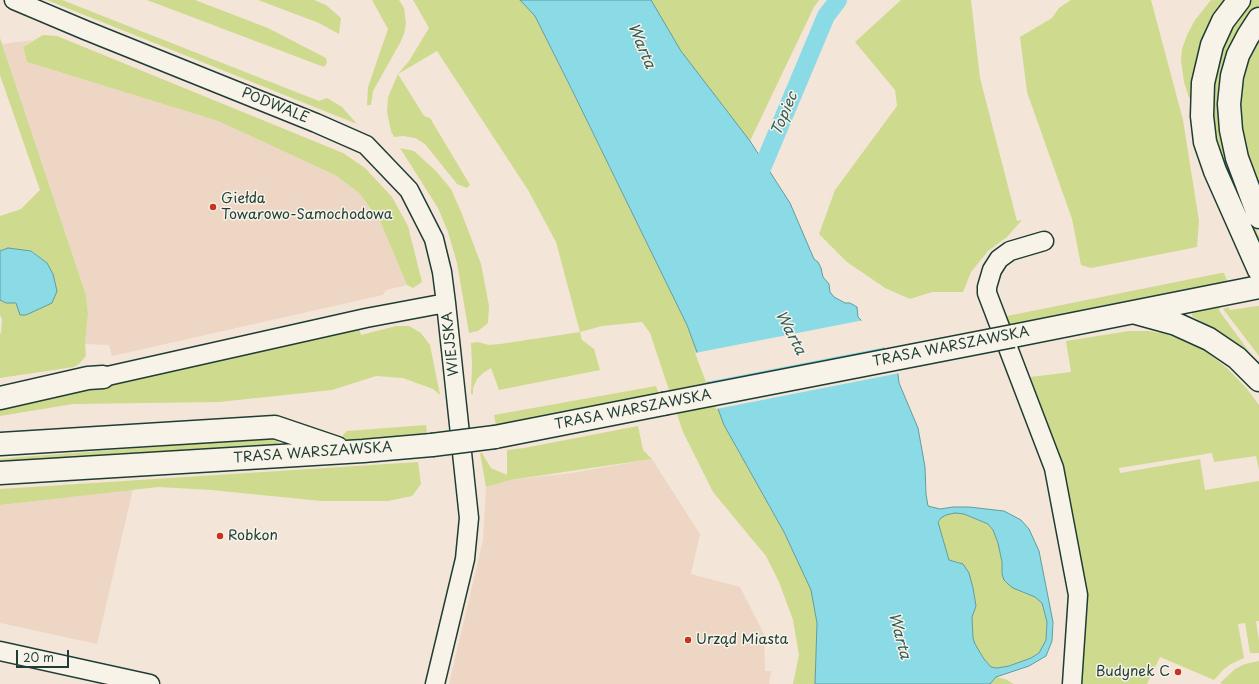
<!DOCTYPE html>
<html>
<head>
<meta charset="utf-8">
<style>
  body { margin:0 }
  #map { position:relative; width:1259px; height:684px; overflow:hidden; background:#f3e6d8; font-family:"Playpen Sans",sans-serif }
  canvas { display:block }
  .scale { position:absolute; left:16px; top:650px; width:53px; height:18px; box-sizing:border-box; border:2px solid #1f3d34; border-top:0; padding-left:5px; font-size:12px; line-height:14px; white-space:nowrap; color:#1f3d34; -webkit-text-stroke:3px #f7f3e8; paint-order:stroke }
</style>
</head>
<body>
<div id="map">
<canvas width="1259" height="684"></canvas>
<div class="scale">20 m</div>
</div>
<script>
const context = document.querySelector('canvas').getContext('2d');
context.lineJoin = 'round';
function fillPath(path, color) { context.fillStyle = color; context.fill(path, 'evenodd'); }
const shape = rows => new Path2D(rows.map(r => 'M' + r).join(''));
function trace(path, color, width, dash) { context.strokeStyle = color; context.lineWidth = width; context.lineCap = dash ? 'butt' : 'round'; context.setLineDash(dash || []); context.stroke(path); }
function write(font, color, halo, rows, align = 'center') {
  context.font = font + ' "Playpen Sans",sans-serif'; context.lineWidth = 3; context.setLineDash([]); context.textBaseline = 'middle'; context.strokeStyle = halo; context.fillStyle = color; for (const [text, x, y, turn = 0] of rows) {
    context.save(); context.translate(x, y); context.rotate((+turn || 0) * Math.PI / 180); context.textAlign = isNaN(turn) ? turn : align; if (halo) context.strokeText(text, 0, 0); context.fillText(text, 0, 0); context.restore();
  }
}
const built = shape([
  [33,40,23,47,27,62,218,121,335,175,359,193,380,221,407,285,386,290,383,295,112,356,109,345,85,344,88,314,86,295,2,44],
  [652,459,700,534,691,574,740,587,764,634,765,671,771,671,769,684,449,684,483,540,486,487,510,480,571,473],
  [133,489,97,644,0,623,0,505]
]);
const green = shape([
  [47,0,62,0,319,101,327,98,342,107,357,124],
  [147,0,195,0,268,28,326,58,327,63,324,67],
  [258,0,314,0,326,5,341,18,339,34,319,23],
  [372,0,399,0,404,8,406,23,404,34,400,43,373,91,371,105,367,105,368,87,388,29],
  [413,0,520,0,535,16,687,325,724,425,784,532,811,590,817,623,815,684,793,684,799,655,793,620,779,582,766,556,713,492,683,432,650,333,642,322,602,326,580,332,582,340,594,349,600,370,499,390,491,368,483,373,477,379,473,388,473,394,471,394,472,365,471,343,478,342,489,345,500,344,580,332,556,242,528,190,437,51,398,74,424,116,430,118,470,185,467,188,457,184,425,144,415,138,403,136,394,137,391,131,387,112,388,97,398,74,409,61,429,28],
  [651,0,819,0,814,7,750,141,681,51],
  [901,0,971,0,980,78,1017,221,1022,220,1007,237,988,251,971,272,963,292,932,292,910,299,885,288,847,262,819,234,835,190,897,106,895,90,855,42],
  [1071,0,1151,0,1183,120,1199,221,1197,247,1091,268,1081,265,1072,219,1027,92,1020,37,1052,18,1059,8],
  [1211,0,1229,0,1192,100,1189,98,1184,82,1181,60,1182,49,1187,35,1195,20],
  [1252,0,1259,0,1259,7,1244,25,1232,171,1259,236,1259,242,1255,242,1214,144,1210,111,1217,56,1236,19],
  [43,35,57,36,343,153,365,168,392,197,408,226,422,282,413,288,407,285,380,221,359,193,335,175,218,121,27,62,23,47],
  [0,38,86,295,88,314,85,344,86,356,79,364,74,367,0,378,0,332,1,334,2,319,0,315,0,300,6,303,16,303,53,274,47,263,32,251,8,248,0,251,0,216,21,209,40,190,0,75],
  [1259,40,1259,194,1248,158,1245,143,1242,125,1241,99,1246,69,1252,52],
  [400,148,414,151,436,171,451,189,462,214,481,264,489,306,488,323,478,331,469,333,457,263,448,232,438,208],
  [1221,273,1224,273,1228,283,1009,328,1007,322,1007,316],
  [1222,304,1219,309,1220,312,1259,365,1214,329,1192,316,1192,310],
  [1257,306,1259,306,1259,356,1223,309,1228,307,1230,310],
  [396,326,409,326,421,333,430,345,440,395,433,389,403,378,376,376,332,390,219,402,73,404,0,416,0,407,76,387,122,382,359,328,361,335],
  [1129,331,1149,331,1165,334,1188,342,1205,351,1227,368,1247,389,1259,405,1259,470,1256,456,1214,462,1212,453,1119,468,1120,473,1200,459,1205,490,1259,481,1259,621,1256,621,1259,641,1259,653,1250,653,1245,623,1238,624,1244,658,1231,664,1224,669,1214,680,1160,657,1147,684,1066,684,1072,590,1046,465,1014,379,1071,372,1066,341],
  [656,386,659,394,496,426,494,415],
  [426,425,427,435,348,442,343,439,343,435,347,431],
  [638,426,643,450,652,459,510,480,486,487,480,453,482,453,491,468,507,475,507,450,524,448],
  [274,438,279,440,277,444,273,448,0,464,0,459,20,457],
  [418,462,421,484,412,496,388,501,321,501,211,490,158,487,0,505,0,489],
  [955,513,964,514,988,524,993,530,998,543,1002,562,1002,574,1020,591,1035,597,1042,603,1047,622,1046,640,1039,653,1031,658,1009,666,997,668,991,667,984,659,975,644,973,638,972,617,976,606,973,588,959,562,949,560,938,522,941,518,946,515],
  [1259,661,1259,684,1223,684,1220,683,1235,669,1245,664],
  [996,677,1005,679,1014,684,990,684]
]);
const water = shape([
  [520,0,651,0,681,51,750,141,790,203,814,259,818,262,821,268,823,277,829,284,830,292,834,297,845,303,850,303,857,307,858,317,878,337,898,374,899,383,918,428,925,467,926,494,928,506,940,509,953,507,969,507,1004,511,1021,520,1029,529,1039,551,1053,622,1052,641,1046,656,1029,666,996,677,990,684,815,684,817,623,811,590,784,532,724,425,687,325,571,88,535,16,520,0],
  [955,513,964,514,988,524,993,530,998,543,1002,562,1002,574,1004,580,1008,584,1013,588,1035,597,1042,603,1047,622,1046,640,1039,653,1031,658,1009,666,997,668,991,667,984,659,975,644,973,638,972,617,976,606,973,588,969,573,963,564,949,560,938,522,941,518,946,515,955,513],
  [8,248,31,251,47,263,53,274,57,291,52,303,26,315,20,315,16,303,6,303,0,300,0,251,8,248]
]);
const pier = shape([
  [864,320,880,335,886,347,706,382,695,353],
  [887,349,900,373,716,409,707,385]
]);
const canal = shape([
  [755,185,826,16,838,0]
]);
const street = shape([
  [14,0,85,30,316,123,366,145,409,190,434,239,442,272,446,303,469,518,465,559,435,684],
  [1044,241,1010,251,999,259,992,270,987,287,987,293,1054,468,1078,595,1072,684],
  [103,377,366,318,446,303],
  [0,651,150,684]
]);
const primary = shape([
  [1239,0,1223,21,1212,45,1203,83,1202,116,1205,142,1215,171,1259,270],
  [1259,19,1248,36,1238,55,1232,76,1229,104,1231,130,1237,158,1259,217],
  [1136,313,1176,324,1209,339,1237,358,1259,380],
  [1013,336,1259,287],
  [0,398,88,378,103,377],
  [495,437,663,404],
  [0,444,275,427,337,448],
  [0,473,363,451,432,445]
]);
const primaryBridge = shape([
  [663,404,1013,336],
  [432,445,495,437]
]);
const markers = [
  [213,207,4,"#c8321e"],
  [220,536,4,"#c8321e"],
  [688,640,4,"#c8321e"],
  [1178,672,4,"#c8321e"]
];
const streetNames = [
  ["PODWALE",275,106,22],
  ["WIEJSKA",451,344,-96],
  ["TRASA WARSZAWSKA",951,347,-11],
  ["TRASA WARSZAWSKA",633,410,-11],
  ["TRASA WARSZAWSKA",313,453,-4]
];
const poiNames = [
  ["Giełda",221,199],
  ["Towarowo-Samochodowa",221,215],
  ["Robkon",228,536],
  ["Urząd Miasta",696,640],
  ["Budynek C",1170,672,"right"]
];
const waterNames = [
  ["Warta",641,46,67],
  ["Topiec",785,114,-67],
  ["Warta",790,333,62],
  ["Warta",899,636,75]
];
fillPath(built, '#eed6c4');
fillPath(green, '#ceda8e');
fillPath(water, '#8bdbe7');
trace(water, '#609c9f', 1);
fillPath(pier, '#f3e6d8');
trace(canal, '#8bdbe7', 18);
trace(street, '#1f3d34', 21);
trace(primary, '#1f3d34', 25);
trace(street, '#f7f3e8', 18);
trace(primary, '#f7f3e8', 22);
trace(primaryBridge, '#1f3d34', 25, []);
trace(primaryBridge, '#f7f3e8', 22);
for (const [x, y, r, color] of markers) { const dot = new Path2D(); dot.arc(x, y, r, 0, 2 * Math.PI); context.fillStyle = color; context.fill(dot); trace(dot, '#f7f3e8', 1.5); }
write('14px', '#1f3d34', '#f7f3e8', streetNames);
write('14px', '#1f3d34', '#f7f3e8', poiNames, 'left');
write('italic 15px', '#355d58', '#f7f3e8', waterNames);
</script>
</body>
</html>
